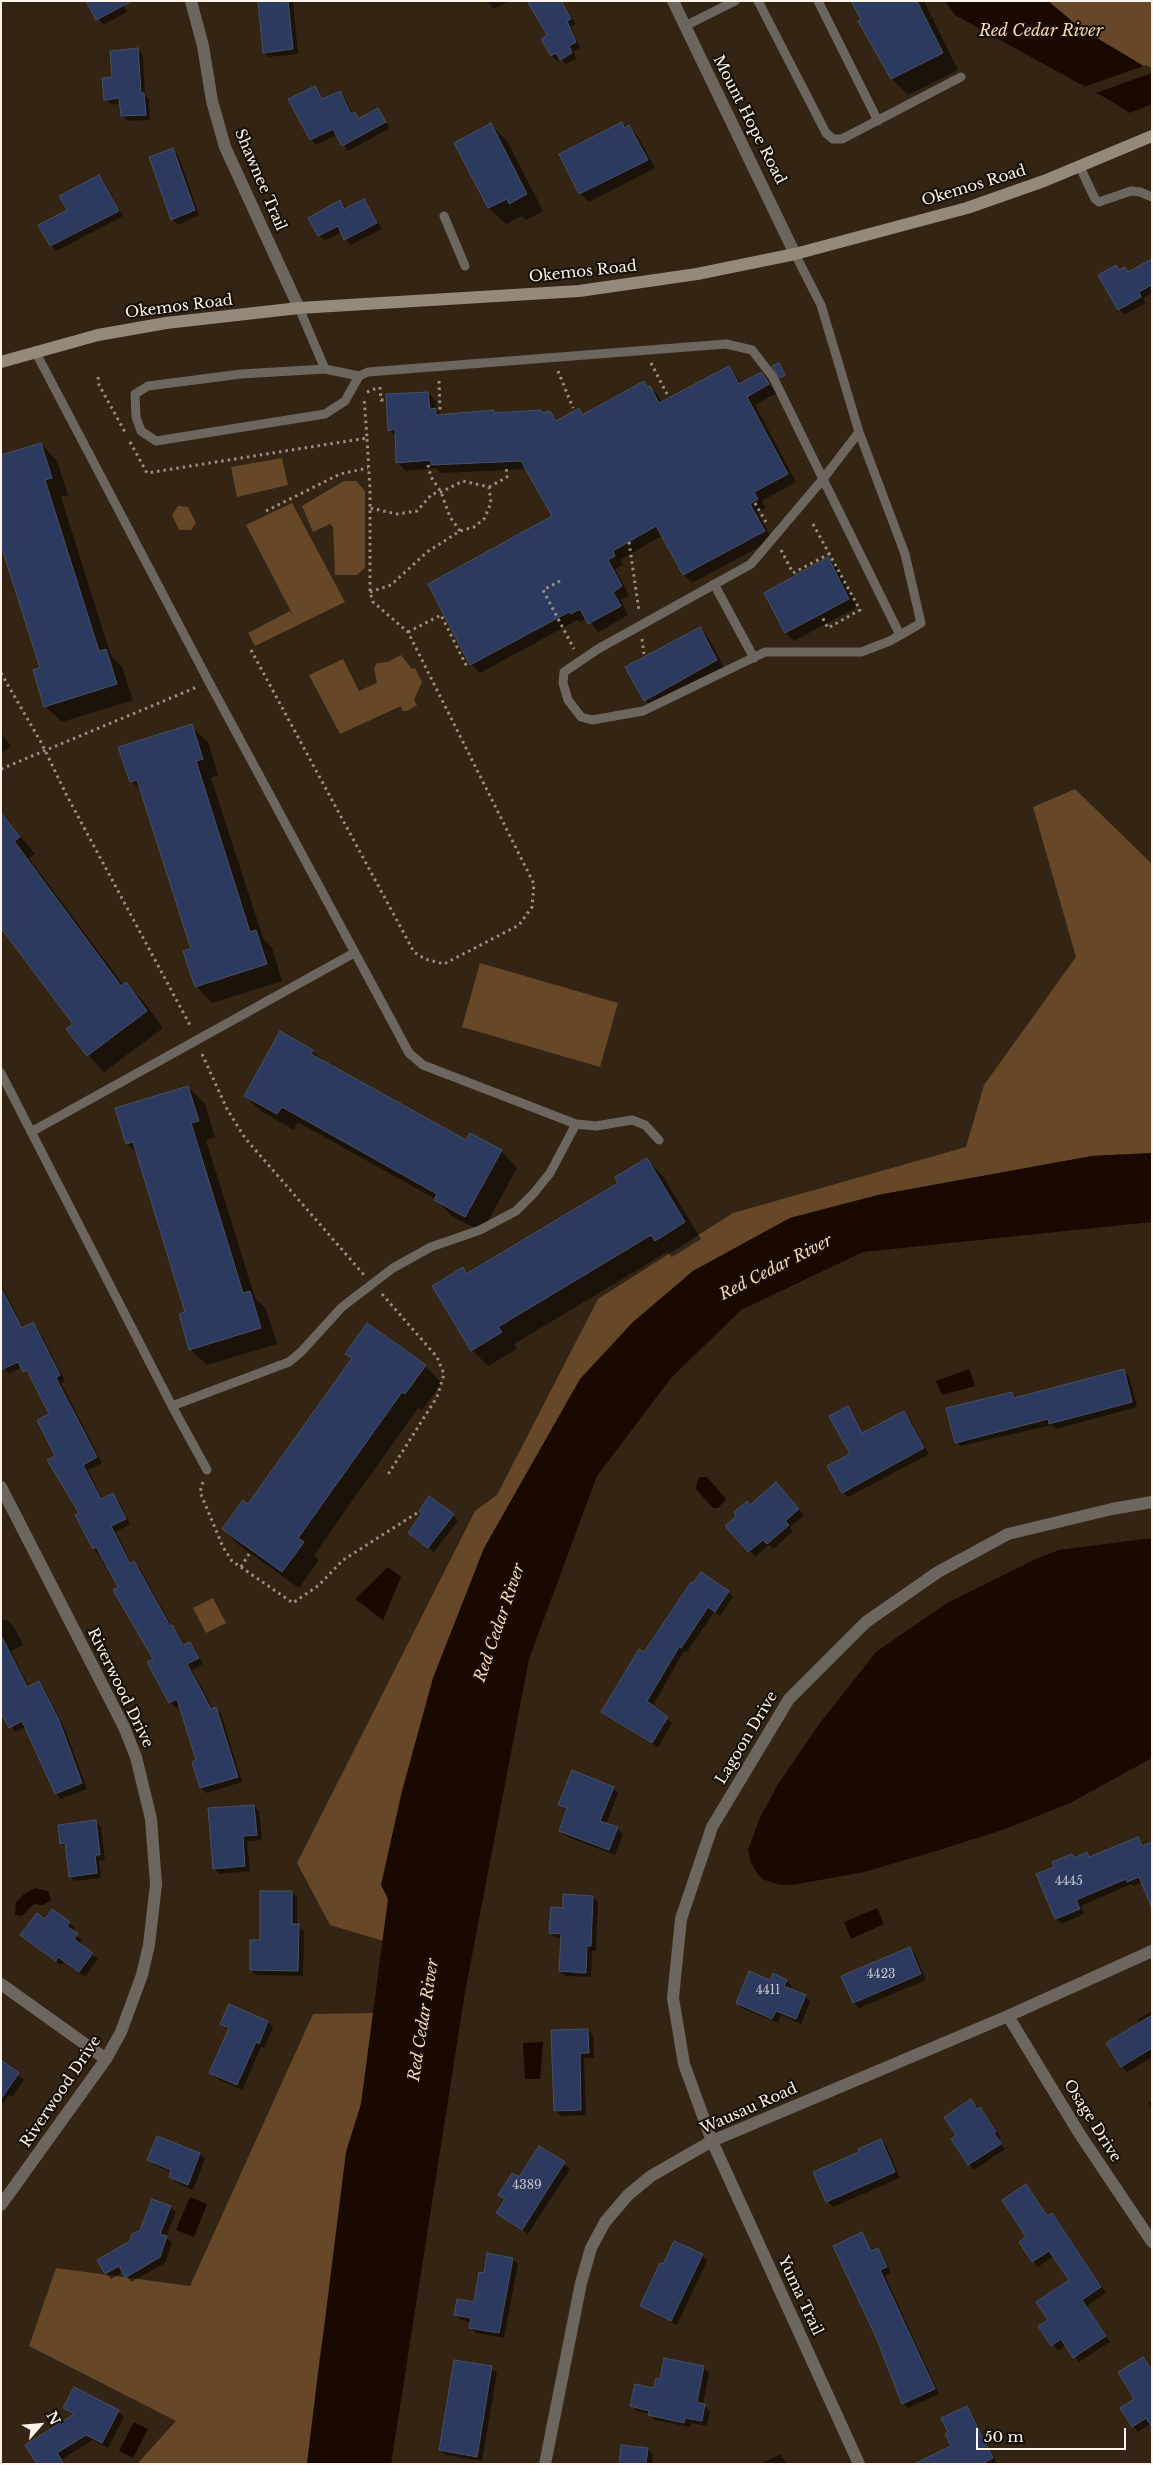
<!DOCTYPE html>
<html>
<head>
<meta charset="utf-8">
<style>
  body { margin:0 }
  #map { position:relative; width:1153px; height:2465px; overflow:hidden; background:#332414; font-family:"Libre Baskerville",serif }
  canvas { display:block }
  .frame { position:absolute; inset:0; border:2px solid #fdf3e9; pointer-events:none }
  .north { position:absolute; left:15px; top:2400px; width:50px; height:50px; -webkit-text-stroke:4px #150f08; paint-order:stroke; rotate:63deg; font-size:14px; font-weight:700; line-height:20px; text-align:center; color:#fdf3e9 }
  .north::after { content:''; display:block; margin:auto; width:18px; height:22px; background:#fdf3e9; clip-path:polygon(50% 0,100% 100%,50% 72%,0 100%) }
  .scale { position:absolute; left:976px; top:2428px; width:150px; height:22px; box-sizing:border-box; border:2px solid #fdf3e9; border-top:0; padding-left:6px; font-size:15px; line-height:18px; white-space:nowrap; color:#fdf3e9; -webkit-text-stroke:4px #150f08; paint-order:stroke }
</style>
</head>
<body>
<div id="map">
<canvas width="1153" height="2465"></canvas>
<div class="frame"></div>
<div class="north">N</div>
<div class="scale">50 m</div>
</div>
<script>
const context = document.querySelector('canvas').getContext('2d');
context.lineJoin = 'round';
function fillPath(path, color) { context.fillStyle = color; context.fill(path, 'evenodd'); }
const shape = rows => new Path2D(rows.map(r => 'M' + r).join(''));
function trace(path, color, width, dash) { context.strokeStyle = color; context.lineWidth = width; context.lineCap = dash ? 'butt' : 'round'; context.setLineDash(dash || []); context.stroke(path); }
function write(font, color, halo, rows, align = 'center') {
  context.font = font + ' "Libre Baskerville",serif'; context.lineWidth = 4; context.setLineDash([]); context.textBaseline = 'middle'; context.strokeStyle = halo; context.fillStyle = color; for (const [text, x, y, turn = 0] of rows) {
    context.save(); context.translate(x, y); context.rotate((+turn || 0) * Math.PI / 180); context.textAlign = isNaN(turn) ? turn : align; if (halo) context.strokeText(text, 0, 0); context.fillText(text, 0, 0); context.restore();
  }
}
const green = shape([
  [1048,1,1152,1,1152,71,1080,28],
  [282,458,288,485,237,497,231,467],
  [344,481,356,481,365,491,365,568,357,575,335,575,333,527,330,524,313,532,302,506],
  [292,503,345,602,255,646,248,633,290,611,295,619,246,525],
  [178,506,188,507,196,523,191,530,179,530,172,515],
  [401,655,412,669,415,668,422,682,414,700,417,705,407,711,402,711,401,706,340,734,309,675,343,659,359,691,377,683,374,668,377,663,388,662],
  [1075,789,1152,864,1152,1153,1092,1156,878,1195,790,1218,693,1271,632,1323,390,1943,330,1925,297,1863,475,1511,497,1495,598,1299,733,1213,966,1147,984,1085,1076,957,1033,807],
  [480,963,618,1003,600,1067,462,1027],
  [213,1598,226,1623,206,1633,193,1608],
  [376,2013,320,2355,307,2464,137,2464,176,2421,29,2346,56,2268,190,2286,313,2014]
]);
const water = shape([
  [945,1,1048,1,1080,28,1152,71,1152,127,1111,101,955,15],
  [1152,1153,1152,1222,863,1252,741,1310,671,1378,597,1476,529,1659,465,1992,391,2464,307,2464,346,2152,361,2104,388,1899,381,1885,402,1791,433,1678,484,1548,580,1379,632,1323,693,1271,790,1218,878,1195,1092,1156],
  [969,1369,975,1386,942,1395,936,1381],
  [700,1477,707,1477,726,1499,718,1508,713,1508,696,1489,697,1481],
  [1152,1538,1152,1758,1070,1803,1005,1829,936,1851,864,1872,792,1885,780,1885,765,1880,758,1875,751,1863,748,1850,760,1818,778,1784,820,1723,876,1652,947,1603,1038,1558,1059,1550],
  [388,1567,401,1577,383,1620,355,1599],
  [35,1888,48,1891,51,1900,43,1905,34,1904,22,1916,15,1915,16,1902,24,1894],
  [877,1908,884,1924,851,1939,844,1922],
  [543,2042,540,2079,525,2079,523,2043],
  [190,2197,207,2204,194,2237,176,2230],
  [134,2422,148,2429,133,2458,119,2451]
]);
const pier = shape([
  [1146,65,1152,68,1152,73,1093,94,1081,88],
  [1152,104,1152,129,1127,114]
]);
const shadow = shape([
  [87,1,121,1,127,12,103,25],
  [260,1,293,1,298,54,269,57,264,52],
  [487,1,510,1,493,9],
  [560,1,576,24,571,27,580,48,574,51,576,59,566,64,561,59,557,61,552,56,543,39,548,35],
  [853,1,924,1,958,70,908,95,892,79,860,22,863,21],
  [137,50,143,55,145,95,149,100,150,120,127,121,122,115,121,103,111,105,106,99,113,78],
  [315,88,324,100,340,92,345,98,353,114,360,119,378,110,390,128,348,151,337,134,316,145,311,140],
  [490,124,507,141,543,211,526,220,522,216,506,224,489,208,456,143],
  [621,124,626,128,629,127,637,135,655,168,589,202,580,194,561,154],
  [173,150,178,155,199,215,178,225,172,219],
  [99,177,104,182,123,216,56,251,51,245,68,211],
  [364,200,382,229,350,245,342,232,325,240,319,235,340,201,346,209],
  [1152,265,1152,293,1143,298,1146,303,1124,315,1119,309,1116,267,1120,271,1125,268,1129,273],
  [729,367,742,384,761,374,777,393,755,405,796,482,762,501,765,508,758,513,772,540,692,583,684,575,663,535,620,560,623,565,615,569,629,595,621,600,628,615,598,632,587,618,580,622,577,620,480,673,471,664,554,516,527,469,441,473,436,468,406,471,398,463,397,438,389,430,428,393,436,402,437,410,443,416,494,411,496,414,540,411,543,414,550,413,558,421,578,410,584,415,644,383,658,395,662,403],
  [41,444,57,461,68,495,61,497,111,656,122,667,133,700,62,722,45,706,41,669],
  [828,559,837,567,857,607,794,641,786,633],
  [700,628,708,637,725,669,653,709,645,700],
  [191,726,208,742,218,775,211,778,263,938,272,948,282,981,212,1003,196,986,192,950,143,793,131,781],
  [1,733,11,746,1,753],
  [1,813,35,854,29,858,124,986,126,984,143,1001,163,1028,104,1072,88,1055,75,1024,1,926],
  [312,1051,324,1062,466,1142,501,1151,517,1168,482,1232,452,1216,435,1199,298,1122,294,1130,262,1112,245,1096],
  [188,1087,205,1104,215,1137,206,1140,255,1298,266,1309,277,1344,207,1365,190,1349,186,1313,138,1154,127,1144],
  [647,1160,663,1176,701,1239,672,1257,667,1252,514,1344,517,1349,488,1366,472,1350,463,1269,468,1274,620,1183],
  [1,1284,24,1329,32,1324,38,1329,65,1381,61,1383,102,1463,88,1470,103,1500,112,1495,118,1500,130,1524,116,1532,131,1564,134,1563,140,1568,172,1627,177,1632,185,1646,189,1643,195,1648,203,1664,192,1670,213,1709,216,1709,221,1714,242,1782,206,1793,201,1788,198,1761,181,1705,176,1708,170,1702,154,1660,119,1588,94,1548,57,1456,51,1414,31,1376,22,1367,9,1374,1,1364],
  [347,1354,425,1366,442,1383,422,1410,418,1408,314,1555,319,1560,299,1588,240,1546,224,1529,249,1506,353,1359],
  [1123,1370,1129,1376,1137,1407,1056,1429,1052,1425,961,1446,956,1441,1012,1393,1017,1398],
  [848,1408,864,1434,904,1412,909,1418,929,1454,848,1497,843,1492,851,1454],
  [782,1489,804,1515,790,1527,793,1531,773,1549,769,1545,755,1557,727,1526,750,1506],
  [453,1515,458,1521,434,1552,409,1533],
  [728,1592,733,1597,720,1616,714,1612,687,1652,684,1651,652,1707,672,1723,658,1747,608,1717,602,1712,644,1654],
  [1,1615,4,1621,7,1620,13,1625,23,1645,11,1651,29,1687,38,1683,44,1688,64,1727,87,1789,61,1799,56,1794,26,1727,15,1732,1,1710],
  [613,1788,618,1793,606,1824,617,1828,623,1834,615,1855,566,1836,560,1830,568,1811,560,1805],
  [254,1806,259,1811,262,1840,247,1842,250,1871,219,1874,214,1868],
  [95,1821,101,1827,105,1860,99,1861,101,1878,75,1881,70,1876,67,1849,61,1843],
  [1138,1838,1144,1847,1144,1882,1134,1886,1131,1884,1081,1906,1084,1914,1062,1924,1056,1918,1055,1867,1072,1855,1075,1859,1086,1854,1090,1858],
  [292,1892,297,1898,297,1926,304,1931,303,1976,256,1975,251,1970,261,1942],
  [593,1897,598,1903,596,1951,592,1951,591,1977,566,1976,560,1970,562,1939,556,1938,550,1933,564,1909],
  [53,1911,75,1928,72,1932,82,1940,79,1944,98,1959,85,1977,64,1962,61,1965,22,1935,45,1921],
  [909,1948,915,1954,926,1980,859,2008,854,2003],
  [771,1981,786,1981,792,1986,790,1990,805,1996,810,2002,801,2024,781,2015,778,2023,742,2008,737,2003],
  [230,2006,268,2022,273,2028,264,2048,261,2047,242,2090,216,2078,210,2073,229,2030,222,2024],
  [1152,2011,1152,2057,1127,2072,1122,2066,1139,2024,1137,2020],
  [588,2030,593,2035,594,2058,584,2058,586,2115,561,2116,555,2111],
  [1,2062,24,2080,12,2097,9,2095,1,2106],
  [971,2101,985,2114,1001,2138,998,2139,1005,2149,974,2170,969,2164,958,2135],
  [1152,2101,1152,2108,1148,2103],
  [880,2140,886,2145,900,2178,833,2207,827,2201,861,2153],
  [540,2147,570,2169,528,2234,498,2213,505,2200,500,2195,520,2179],
  [199,2154,205,2159,193,2190,176,2182,170,2176,172,2172,154,2165,149,2160],
  [1026,2186,1048,2217,1052,2215,1057,2220,1106,2293,1087,2306,1110,2342,1079,2362,1066,2345,1058,2351,1040,2326,1050,2320,1070,2281,1054,2256,1038,2267,1020,2243,1028,2238],
  [170,2207,176,2212,166,2237,172,2243,165,2263,131,2282,123,2272,111,2279,106,2273,131,2242,141,2231],
  [862,2234,873,2252,878,2250,883,2255,891,2273,885,2276,939,2394,908,2408,903,2403],
  [702,2255,707,2261,677,2325,647,2311,642,2306],
  [512,2259,518,2264,504,2338,476,2333,470,2327,471,2322,461,2320,456,2315,475,2303,485,2274],
  [1143,2358,1152,2370,1152,2423,1138,2432,1133,2426],
  [665,2359,704,2368,709,2373,703,2405,710,2411,707,2426,691,2423,690,2427,655,2420,650,2414,637,2411,632,2406,655,2390,661,2380],
  [491,2367,497,2373,482,2461,446,2455,440,2450],
  [74,2389,118,2412,124,2417,108,2448,93,2440,62,2459,65,2464,38,2464,74,2416,65,2408],
  [967,2409,973,2415,997,2464,936,2464,952,2446],
  [648,2449,653,2455,652,2464,620,2464],
  [780,2454,787,2464,761,2464]
]);
const building = shape([
  [86,1,132,1,96,20,86,1],
  [258,1,288,1,293,49,263,53,258,1],
  [527,1,561,1,571,19,567,21,576,42,569,46,572,53,560,60,556,53,551,56,541,39,547,35,527,1],
  [851,1,917,1,943,53,891,79,858,21,861,20,851,1],
  [138,48,141,93,144,93,146,115,121,116,119,98,104,100,102,78,112,77,110,51,138,48],
  [315,86,322,99,340,91,351,114,355,112,358,119,378,108,386,122,342,146,333,129,310,140,288,99,315,86],
  [622,122,624,128,629,125,648,160,579,194,559,154,622,122],
  [491,123,527,194,509,204,507,199,488,208,454,143,491,123],
  [173,148,195,210,171,220,149,157,173,148],
  [99,175,119,211,50,246,38,225,67,210,59,196,99,175],
  [364,199,377,223,344,240,338,226,318,236,308,218,340,200,344,209,364,199],
  [1152,259,1152,285,1139,292,1141,297,1118,310,1098,275,1116,265,1119,270,1125,267,1128,272,1152,259],
  [779,363,785,375,780,378,772,366,779,363],
  [729,366,739,384,761,372,769,384,747,397,788,474,754,492,758,499,750,504,765,531,683,575,656,526,613,551,615,556,608,560,622,586,613,592,621,606,588,624,580,609,571,614,569,612,470,665,428,584,552,516,521,461,431,465,431,460,396,463,395,429,388,431,386,394,428,392,430,409,436,408,436,415,494,410,494,413,541,410,541,413,550,411,556,421,579,408,582,415,644,381,647,387,650,386,659,403,729,366],
  [41,443,52,478,45,480,99,651,106,649,117,684,44,707,33,670,40,668,1,545,1,455,41,443],
  [828,557,849,599,785,633,764,593,828,557],
  [700,627,717,660,644,701,625,667,700,627],
  [192,724,203,759,196,761,250,932,256,930,267,964,195,987,183,951,191,949,137,780,130,782,118,747,192,724],
  [1,813,20,837,14,841,121,986,126,982,147,1011,87,1056,66,1029,73,1024,1,928,1,813],
  [280,1031,313,1050,311,1054,466,1140,470,1133,502,1150,465,1217,434,1200,437,1194,282,1107,277,1114,244,1096,280,1031],
  [188,1086,199,1121,191,1123,243,1293,250,1291,261,1328,189,1350,179,1314,185,1312,133,1142,126,1144,115,1108,188,1086],
  [647,1158,685,1222,655,1241,651,1235,498,1327,502,1332,471,1351,432,1286,463,1267,466,1274,618,1183,615,1177,647,1158],
  [1,1288,22,1328,33,1322,60,1375,56,1378,97,1457,83,1465,101,1499,113,1493,126,1519,111,1526,130,1564,134,1561,170,1626,172,1625,183,1645,190,1642,199,1658,187,1664,211,1709,216,1707,238,1777,200,1788,192,1762,196,1760,177,1699,169,1703,147,1662,153,1659,113,1590,118,1587,96,1547,93,1549,75,1515,79,1513,47,1460,55,1456,37,1420,49,1414,27,1370,23,1372,18,1362,1,1370,1,1288],
  [367,1323,426,1365,405,1394,402,1392,298,1538,304,1542,282,1572,222,1529,243,1500,248,1504,352,1358,345,1354,367,1323],
  [1124,1369,1132,1402,1049,1424,1048,1419,955,1443,946,1408,1012,1392,1014,1398,1124,1369],
  [848,1406,862,1433,904,1411,924,1448,842,1493,827,1466,850,1454,829,1416,848,1406],
  [776,1482,799,1509,785,1521,789,1525,767,1544,763,1540,748,1552,725,1526,736,1516,734,1512,747,1501,750,1505,776,1482],
  [429,1496,454,1514,428,1548,408,1533,422,1513,419,1511,429,1496],
  [701,1572,729,1591,715,1612,708,1607,681,1648,679,1647,647,1701,668,1717,652,1743,601,1712,639,1649,644,1652,691,1582,693,1583,701,1572],
  [1,1635,27,1687,39,1681,59,1720,82,1783,55,1794,22,1721,9,1728,1,1713,1,1635],
  [572,1770,614,1787,600,1821,618,1827,609,1850,559,1831,567,1808,558,1805,572,1770],
  [254,1805,257,1835,243,1836,245,1866,213,1869,208,1808,254,1805],
  [96,1820,100,1855,95,1855,97,1873,69,1877,65,1843,60,1844,58,1825,96,1820],
  [1138,1837,1142,1846,1152,1842,1152,1908,1139,1877,1127,1882,1126,1879,1076,1900,1080,1909,1055,1919,1036,1874,1054,1867,1052,1862,1072,1854,1074,1858,1087,1852,1089,1857,1138,1837],
  [260,1891,292,1891,292,1924,299,1924,298,1971,250,1970,250,1940,260,1940,260,1891],
  [563,1894,593,1896,591,1946,587,1946,586,1973,559,1971,561,1934,549,1933,551,1907,563,1908,563,1894],
  [52,1909,70,1922,67,1926,78,1934,74,1939,93,1953,79,1972,58,1957,56,1961,20,1935,37,1913,45,1919,52,1909],
  [910,1947,921,1974,853,2003,841,1976,910,1947],
  [749,1971,770,1980,773,1973,787,1980,784,1986,806,1995,796,2019,776,2011,772,2019,736,2003,749,1971],
  [229,2004,268,2021,259,2044,256,2042,237,2085,209,2073,229,2028,220,2024,229,2004],
  [1152,2015,1152,2048,1121,2067,1106,2043,1152,2015],
  [588,2029,589,2053,580,2053,581,2110,554,2111,551,2030,588,2029],
  [1,2060,19,2073,1,2099,1,2060],
  [971,2099,977,2109,980,2107,996,2132,994,2133,1001,2144,968,2165,951,2139,956,2135,944,2117,971,2099],
  [157,2136,200,2153,188,2185,169,2177,171,2170,147,2160,157,2136],
  [881,2139,895,2172,826,2202,813,2172,859,2152,858,2149,881,2139],
  [539,2146,565,2162,522,2230,496,2213,505,2199,498,2195,512,2173,519,2177,539,2146],
  [1026,2184,1047,2216,1052,2213,1101,2287,1082,2300,1106,2336,1073,2358,1061,2339,1051,2346,1038,2326,1048,2320,1036,2302,1069,2280,1049,2251,1032,2262,1019,2242,1026,2237,1002,2200,1026,2184],
  [152,2199,171,2206,160,2234,167,2236,160,2257,125,2278,119,2266,105,2274,97,2260,130,2241,132,2234,140,2230,152,2199],
  [862,2232,871,2251,878,2248,887,2267,880,2270,935,2389,902,2404,876,2337,833,2246,862,2232],
  [674,2241,703,2254,671,2321,640,2306,660,2263,663,2264,674,2241],
  [487,2253,513,2258,499,2333,469,2328,471,2318,454,2315,457,2299,474,2302,479,2272,484,2273,487,2253],
  [1143,2357,1152,2371,1152,2427,1146,2418,1132,2427,1120,2408,1134,2399,1118,2372,1143,2357],
  [664,2358,704,2366,697,2402,705,2404,702,2421,685,2418,684,2423,648,2415,649,2411,630,2406,635,2384,654,2388,656,2378,660,2379,664,2358],
  [454,2360,492,2366,477,2457,439,2450,454,2360],
  [74,2387,119,2410,102,2443,86,2435,57,2453,64,2464,37,2464,25,2445,74,2414,63,2408,74,2387],
  [967,2406,993,2458,982,2464,914,2464,951,2446,945,2434,948,2432,941,2418,967,2406],
  [621,2445,648,2448,646,2464,619,2464,621,2445]
]);
const path = shape([
  [651,363,667,394],
  [558,371,573,408],
  [98,377,99,385,125,432],
  [439,381,440,411],
  [380,387,381,400,386,400],
  [367,392,379,387],
  [130,442,147,473,367,438,364,397],
  [428,465,431,477,441,492,450,517,460,531],
  [489,487,507,477,506,465],
  [755,503,767,524],
  [266,511,340,474,368,468],
  [813,524,860,610,828,628,821,615],
  [629,542,639,611],
  [781,550,793,573,829,554],
  [560,581,543,590,574,649],
  [370,592,391,585,427,552,460,531,474,527,484,519,491,503,489,487,463,481,441,492,432,494,417,511,397,514,370,508],
  [408,632,441,615,468,669],
  [642,639,644,654],
  [251,650,414,952,425,959,444,964,519,925,532,907,534,884,408,632,373,602,370,592,370,489,367,438],
  [1,673,42,744,66,794,191,1027],
  [1,769,197,687],
  [202,1054,227,1109,245,1138,364,1275],
  [382,1294,437,1357,444,1374,437,1397,387,1476],
  [203,1482,200,1492,223,1547,232,1561,293,1603,319,1585,343,1560,417,1513],
  [241,1567,249,1554]
]);
const service = shape([
  [758,1,826,133,833,139,842,139,961,77],
  [818,1,878,121],
  [685,26,735,1],
  [1080,167,1095,199,1099,202,1131,191,1140,192,1152,197],
  [444,216,465,266],
  [299,308,325,369],
  [35,351,209,682,409,1053,423,1065,576,1124,596,1126,632,1120,645,1125,659,1140],
  [359,376,325,369,241,374,148,386,135,394,136,417,141,431,156,441,325,414,345,401,359,376,368,372,726,344,752,350,773,377,823,479,751,564,598,649,564,672,563,683,568,700,581,717,592,720,643,711,765,652,861,652,890,641,921,623,905,554,859,432,821,305,795,254],
  [859,432,823,479,900,635],
  [714,584,754,658],
  [1,1073,172,1406,207,1470],
  [31,1132,354,953],
  [172,1406,289,1362,301,1352,342,1307,393,1268,431,1247,480,1230,516,1211,534,1193,550,1173,576,1124]
]);
const minor = shape([
  [191,1,203,46,212,101,225,147,299,308],
  [1,1487,124,1727,136,1757,151,1819,156,1884,149,1945,142,1975,121,2032,106,2059,1,2205],
  [1,1984,106,2059],
  [1008,2016,1079,2133,1152,2242],
  [545,2464,581,2283,591,2248,605,2222,628,2195,651,2176,712,2141,1008,2016,1152,1951],
  [859,2464,712,2141,684,2064,673,1998,681,1919,712,1827,789,1699,866,1622,938,1572,1008,1534,1112,1509,1152,1502]
]);
const tertiary = shape([
  [673,1,795,254]
]);
const secondary = shape([
  [1,362,98,335,166,323,299,308,579,291,697,274,795,254,967,208,1044,181,1152,136]
]);
const numberNames = [
  ["4445",1069,1882],
  ["4423",881,1975],
  ["4411",768,1991],
  ["4389",527,2186]
];
const streetNames = [
  ["Mount Hope Road",749,120,63],
  ["Shawnee Trail",260,180,67],
  ["Okemos Road",974,186,-17],
  ["Okemos Road",583,272,-6],
  ["Okemos Road",179,307,-7],
  ["Riverwood Drive",120,1688,64],
  ["Lagoon Drive",747,1738,-59],
  ["Riverwood Drive",61,2092,-56],
  ["Wausau Road",749,2109,-24],
  ["Osage Drive",1092,2121,58],
  ["Yuma Trail",800,2296,65]
];
const waterNames = [
  ["Red Cedar River",1041,31],
  ["Red Cedar River",776,1268,-27],
  ["Red Cedar River",500,1623,-71],
  ["Red Cedar River",424,2020,-81]
];
fillPath(green, '#664829');
fillPath(water, '#190900');
fillPath(pier, '#332414');
fillPath(shadow, '#0007');
fillPath(building, '#2c3a60');
trace(building, '#485064', 1);
trace(path, '#9b8e82', 3, [2.5, 4]);
trace(service, '#6d665e', 9);
trace(minor, '#6d665e', 12);
trace(tertiary, '#6d665e', 12);
trace(secondary, '#95897c', 12);
write('12px', '#c9c5c7', null, numberNames);
write('15px', '#fdf3e9', '#150f08', streetNames);
write('italic 16px', '#fad7b5', '#150f08', waterNames);
</script>
</body>
</html>
